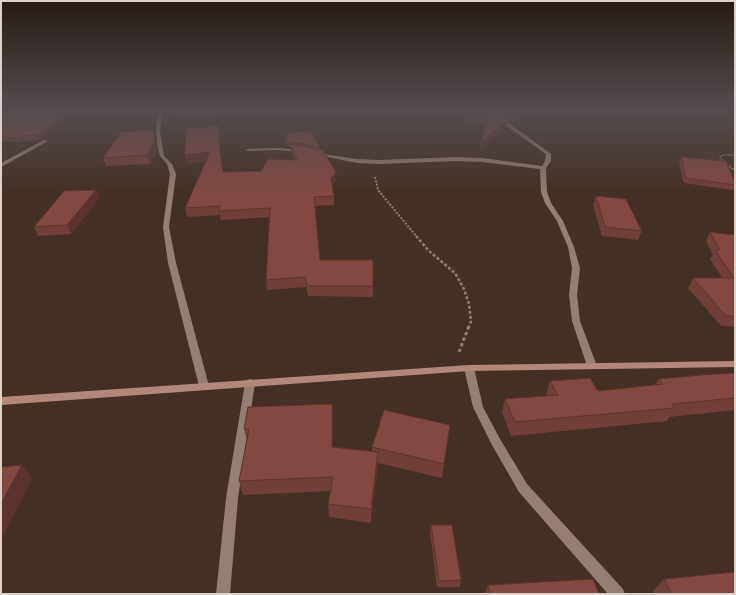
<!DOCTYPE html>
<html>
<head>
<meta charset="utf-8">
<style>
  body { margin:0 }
  #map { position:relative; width:736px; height:595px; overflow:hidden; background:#432f24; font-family:Rubik,sans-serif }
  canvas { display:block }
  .frame { position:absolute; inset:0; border:2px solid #ded1ca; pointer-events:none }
</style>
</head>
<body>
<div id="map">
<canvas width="736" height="595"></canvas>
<div class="frame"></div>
</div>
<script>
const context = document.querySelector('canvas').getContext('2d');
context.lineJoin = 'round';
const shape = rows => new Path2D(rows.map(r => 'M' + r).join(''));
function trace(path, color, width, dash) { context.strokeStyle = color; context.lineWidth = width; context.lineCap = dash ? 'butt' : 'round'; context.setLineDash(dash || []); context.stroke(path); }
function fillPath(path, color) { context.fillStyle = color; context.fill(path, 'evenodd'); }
const pathFar3 = shape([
  [174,116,229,112],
  [730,167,720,158,722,155,735,155]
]);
const pathFar2 = shape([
  [729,166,735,171],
  [375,177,378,190,417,237]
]);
const pathFar1 = shape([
  [416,236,429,251,455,273,464,289,469,304,471,321,469,327]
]);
const path = shape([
  [459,352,469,326]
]);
const street = shape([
  [158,112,162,112,160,131,164,156,172,164,176,174,169,227,176,263,209,386,208,389,204,390,200,389,199,386,168,263,163,227,170,174,167,164,160,156,158,148,156,131,158,112],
  [498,112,502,112,509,123,551,154,551,161,546,168,547,192,551,203,563,221,574,247,580,268,577,295,580,321,597,366,595,368,592,369,589,368,587,366,572,321,569,295,572,268,568,247,557,221,545,203,541,192,540,169,482,162,456,161,379,164,357,163,314,154,316,153,357,159,379,160,456,157,482,158,542,166,545,161,546,154,505,125,498,112],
  [44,140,48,141,1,167,1,163,44,140],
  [277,148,301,150,303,151,301,152,277,150,248,151,246,150,248,149,277,148],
  [469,365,472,366,474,368,483,407,500,439,527,484,623,589,625,594,608,594,519,492,492,445,473,407,464,368,466,366,469,365],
  [250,379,253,380,255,383,238,498,230,594,216,594,226,498,245,383,247,380,250,379]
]);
const secondary = shape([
  [735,361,735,367,469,371,1,405,1,397,469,365,735,361]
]);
const wall = shape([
  [1,112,71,112,41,140,25,141,22,142,1,141],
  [504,112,518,112,517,119,512,123],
  [465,115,505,119,507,121,506,128,480,150,486,125,464,122],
  [220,126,221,133,219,144,223,172,261,171,294,160,291,152,290,147,288,147,286,141,286,136,288,136,287,133,320,147,320,150,336,180,332,186,334,196,334,205,315,206,320,260,373,260,373,297,308,296,306,287,267,290,266,280,270,217,221,220,220,215,187,217,185,208,206,161,187,163,185,155],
  [153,130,155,138,157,149,150,164,106,166,103,158],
  [681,157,735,183,735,186,733,190,684,183,679,162],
  [96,190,99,198,71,234,38,236,34,227],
  [596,196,642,231,638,240,602,236,593,205],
  [710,232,735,235,735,327,721,326,688,288,693,278,722,278,710,259,713,255,706,241],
  [735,373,735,410,669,417,667,421,511,436,502,412,505,399,547,396,546,394,550,381,598,391,655,385,659,379],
  [332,404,333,418,333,447,372,451,372,447,450,425,442,478,378,463,371,523,329,517,328,504,331,491,243,495,239,481,247,440,244,429],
  [431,525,461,580,460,587,437,587,430,532],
  [664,579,735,594,655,594,653,591],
  [488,585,599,594,485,594]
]);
const shadedWall = shape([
  [66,112,71,112,41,140,39,135],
  [518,112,517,119,512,123,513,116],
  [507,121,506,128,480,150,481,142],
  [220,126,221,133,219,144,225,181,218,137],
  [153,130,155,138,157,149,150,164,147,155],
  [23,136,25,141,22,142,20,138],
  [210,152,211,160,187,163,185,155],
  [336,172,336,180,331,187,331,178],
  [96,190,99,198,71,234,67,225],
  [332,404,333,418,333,461,332,447],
  [378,452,378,466,371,523,371,509],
  [22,465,32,479,1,540,1,504]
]);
const building = shape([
  [1,112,66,112,39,135,23,136,20,138,1,137,1,112],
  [467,112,502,112,505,119,507,121,481,142,489,118,465,115,467,112],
  [510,112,518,112,513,116,510,112],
  [220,126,218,137,223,172,261,171,268,159,297,160,290,144,323,150,336,172,331,178,334,196,314,197,320,260,373,260,373,286,307,286,305,277,266,280,270,208,219,211,220,206,185,208,210,152,185,155,186,128,220,126],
  [153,130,155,141,147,155,103,158,121,132,153,130],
  [310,131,320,147,288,142,286,136,289,136,287,133,310,131],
  [681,157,726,161,735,183,735,185,686,178,681,157],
  [96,190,67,225,34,227,64,191,96,190],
  [596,196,626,199,642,231,605,227,596,196],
  [710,232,735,235,735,316,726,316,693,278,734,278,715,250,720,250,710,232],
  [735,373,735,398,672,404,674,408,515,422,505,399,558,395,550,381,590,378,598,391,663,384,659,379,701,375,735,373],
  [332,404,332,447,378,452,371,509,328,504,333,477,239,481,249,429,244,429,248,407,332,404],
  [384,410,450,425,444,464,372,447,384,410],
  [22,465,1,504,1,467,22,465],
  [431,525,452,525,461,580,439,581,431,525],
  [735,572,735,594,672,594,664,579,735,572],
  [593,579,599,594,491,594,488,585,593,579]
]);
trace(pathFar3, '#8f7e75', 1.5, [1.5, 1]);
trace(pathFar2, '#8f7e75', 2, [2, 1.5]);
trace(pathFar1, '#8f7e75', 2.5, [3, 2]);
trace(path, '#8f7e75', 3, [3.5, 2.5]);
fillPath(street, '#967f72');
fillPath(secondary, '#b1887b');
fillPath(wall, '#723e3a');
fillPath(shadedWall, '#5c322f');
fillPath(building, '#844843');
trace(building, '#5c322f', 1);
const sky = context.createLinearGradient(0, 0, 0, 195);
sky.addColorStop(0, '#251a14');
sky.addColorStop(0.57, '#554d50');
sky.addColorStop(1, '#554d5000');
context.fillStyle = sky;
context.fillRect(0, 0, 736, 195);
</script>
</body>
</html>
